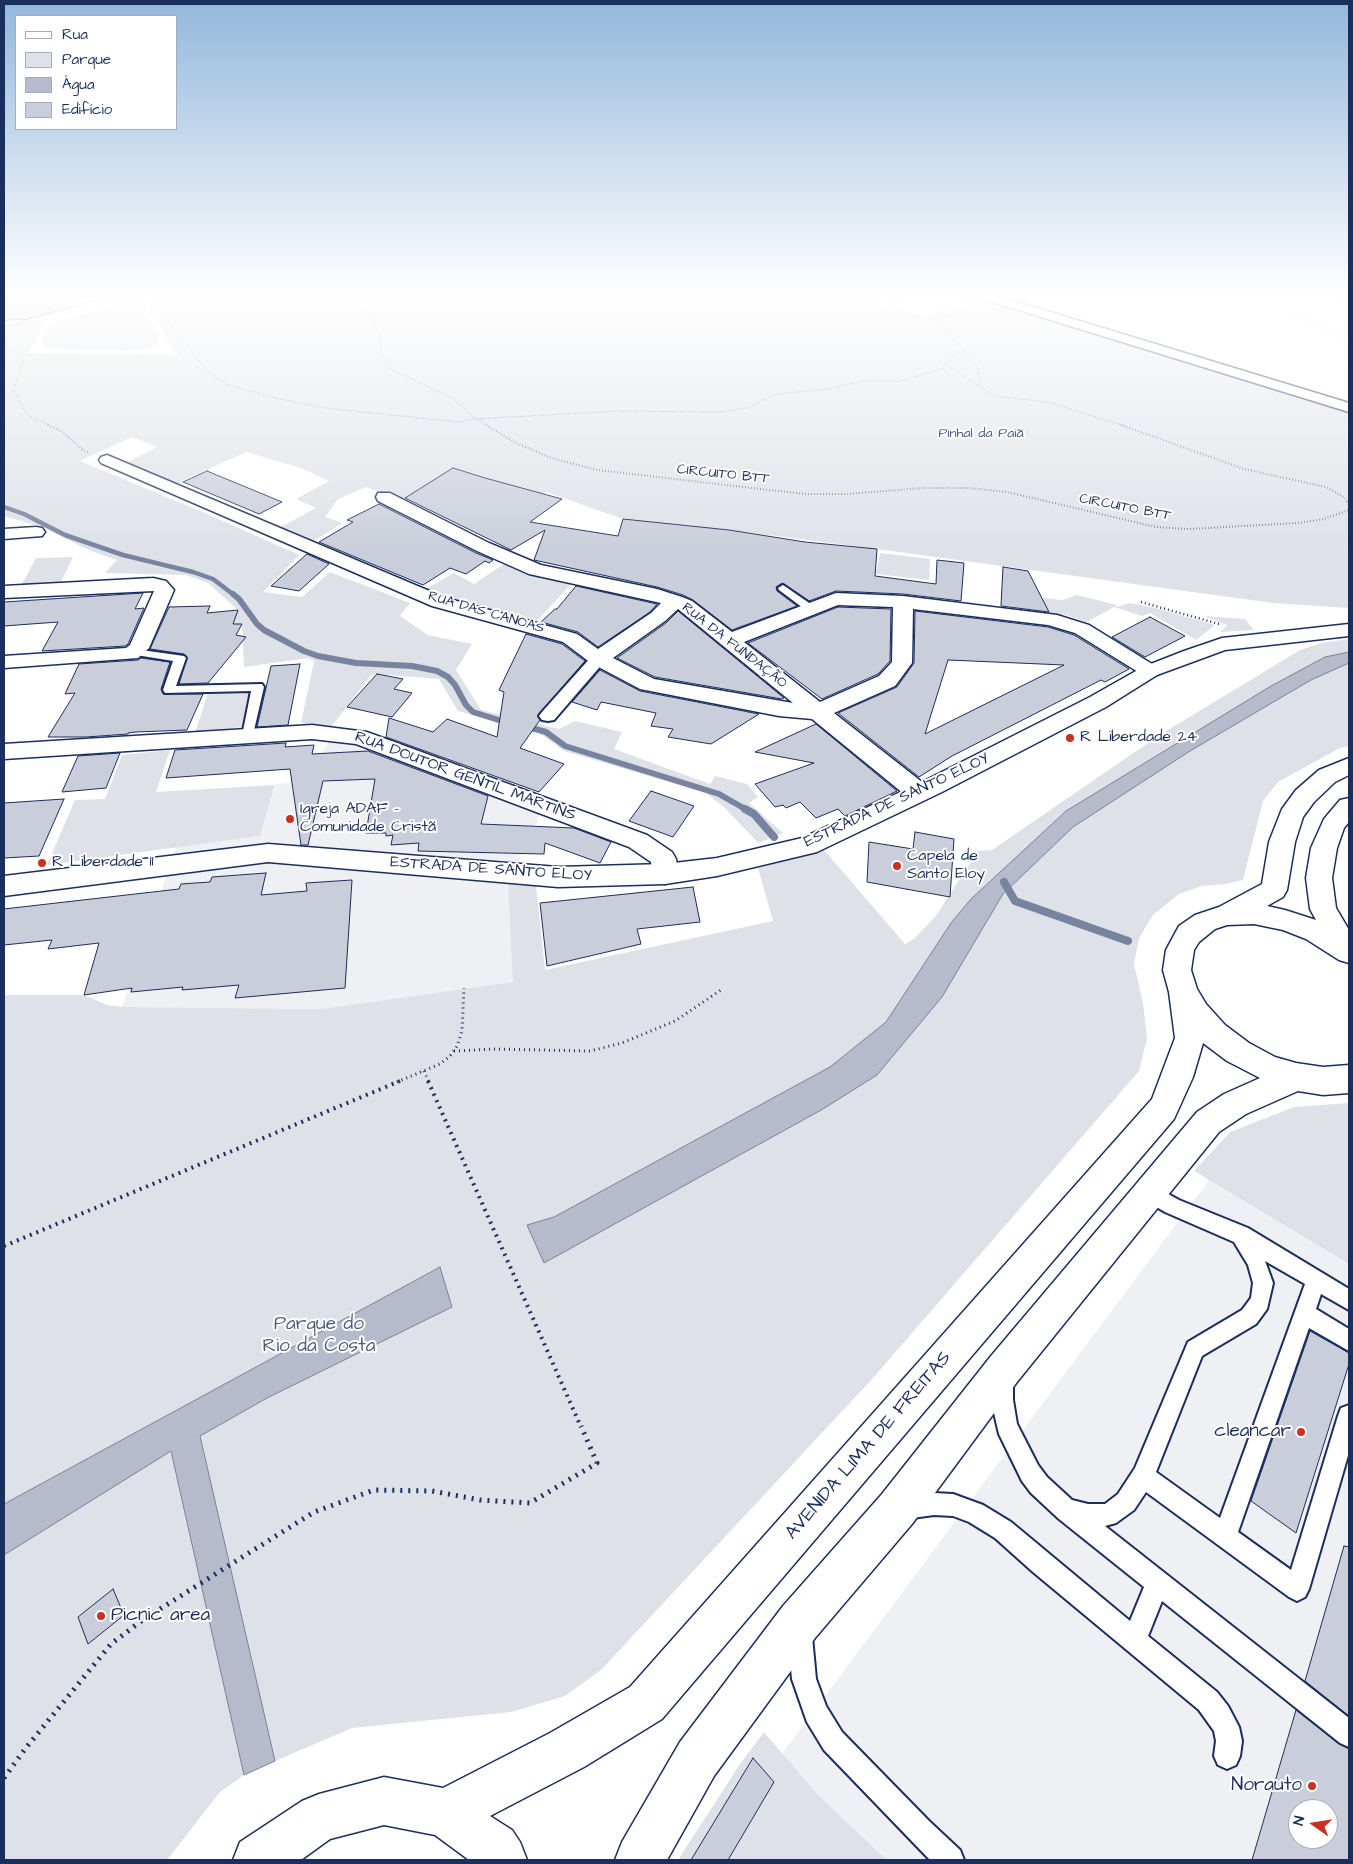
<!DOCTYPE html>
<html>
<head>
<meta charset="utf-8">
<style>
  body { margin:0 }
  #map { position:relative; width:1353px; height:1864px; overflow:hidden; background:#fff; font-family:"Architects Daughter",sans-serif }
  canvas { display:block }
  .frame { position:absolute; inset:0; border:5px solid #1b2f5e; pointer-events:none }
  .legend { position:absolute; left:15px; top:15px; width:162px; height:115px; box-sizing:border-box; background:#fff; border:1px solid #a4acbf; margin:0; padding:6px 9px; list-style:none; font-size:15px; color:#1b2f5e }
  .legend li { display:flex; align-items:center; gap:10px; height:25px }
  .legend b { width:25px; border:1px solid #a4acbf }
  .north { position:absolute; left:1288px; top:1799px; width:50px; height:50px; box-sizing:border-box; background:#fff; border:1px solid #a4acbf; border-radius:50%; rotate:283deg; font-size:14px; font-weight:700; line-height:20px; text-align:center; color:#1b2f5e }
  .north::after { content:''; display:block; margin:auto; width:18px; height:22px; background:#c8321e; clip-path:polygon(50% 0,100% 100%,50% 72%,0 100%) }
</style>
</head>
<body>
<div id="map">
<canvas width="1353" height="1864"></canvas>
<div class="frame"></div>
<ul class="legend">
<li><b style="height:6px;background:#fff"></b>Rua</li>
<li><b style="height:14px;background:#dee1e7"></b>Parque</li>
<li><b style="height:14px;background:#b5bbca"></b>Água</li>
<li><b style="height:14px;background:#caceda"></b>Edifício</li>
</ul>
<div class="north">N</div>
</div>
<script>
const context = document.querySelector('canvas').getContext('2d');
context.lineJoin = 'round';
function fillPath(path, color) { context.fillStyle = color; context.fill(path, 'evenodd'); }
const shape = rows => new Path2D(rows.map(r => 'M' + r).join(''));
function trace(path, color, width, dash) { context.strokeStyle = color; context.lineWidth = width; context.lineCap = dash ? 'butt' : 'round'; context.setLineDash(dash || []); context.stroke(path); }
function write(font, color, halo, rows, align = 'center') {
  context.font = font + ' "Architects Daughter",sans-serif'; context.lineWidth = 4; context.setLineDash([]); context.textBaseline = 'middle'; context.strokeStyle = halo; context.fillStyle = color; for (const [text, x, y, turn = 0] of rows) {
    context.save(); context.translate(x, y); context.rotate((+turn || 0) * Math.PI / 180); context.textAlign = isNaN(turn) ? turn : align; if (halo) context.strokeText(text, 0, 0); context.fillText(text, 0, 0); context.restore();
  }
}
const built = shape([
  [333,736,541,812,508,883,514,982,321,1009,122,1007,176,847,260,836,276,784,314,781,321,753],
  [1209,1180,1349,1264,1349,1860,887,1860,818,1795,782,1754],
  [1298,1809,1328,1809,1328,1839,1298,1839]
]);
const green = shape([
  [92,293,152,293,144,303,143,308,145,315,159,337,158,345,146,350,126,351,58,349,44,346,41,341,50,326,58,321,104,308,111,304],
  [158,293,836,293,860,297,923,317,977,297,1349,413,1349,608,1273,603,877,549,729,530,623,519,546,492,543,494,485,478,453,468,402,500,366,487,338,499,325,517,343,523,312,542,281,527,316,508,296,499,329,481,301,468,246,452,178,483,124,464,157,447,132,437,80,461,205,513,299,555,263,592,302,597,330,572,410,603,400,616,428,635,472,644,456,670,481,710,559,729,575,721,622,732,614,749,710,784,715,776,747,784,758,797,749,803,783,833,758,843,725,808,706,793,564,751,538,732,458,711,439,679,377,674,371,675,332,726,301,723,314,661,308,658,244,667,242,624,233,624,238,610,208,583,186,575,105,573,117,560,91,551,42,527,4,516,4,325,29,319,44,322,28,353,178,355,148,308],
  [1318,293,1349,293,1349,308,1338,303],
  [880,553,930,559,929,580,876,574],
  [73,557,61,582,20,588,36,558],
  [504,564,519,571,572,583,536,622,486,612,422,591,454,573,474,584],
  [1077,595,1117,605,1116,607,1130,603,1155,608,1215,625,1196,640,1150,613,1142,616,1114,607,1087,622,1063,614,1061,619,1033,612,1030,600,1044,598,1063,600],
  [1204,616,1245,619,1254,630,1220,632,1227,625],
  [1349,639,1349,746,1340,748,1278,782,1263,801,1243,880,1226,884,1202,886,1179,894,1153,915,1139,938,1134,964,1143,1003,1147,1039,1139,1071,873,1378,601,1670,565,1696,511,1712,352,1728,275,1761,244,1775,220,1792,167,1860,4,1860,4,995,84,995,107,1005,122,1007,321,1009,513,982,508,883,536,886,545,970,773,921,758,868,824,850,905,944,914,939,935,917,978,851,992,850,1158,736,1300,650,1321,643],
  [251,691,242,727,195,733,208,693],
  [170,750,156,792,275,785,260,836,47,865,75,800,105,799,122,755],
  [1349,1103,1349,1264,1194,1171,1230,1132,1294,1107],
  [764,1732,818,1795,887,1860,678,1860,740,1764]
]);
const water = shape([
  [1349,652,1349,663,1311,680,1190,751,1073,827,1003,894,942,997,877,1075,823,1109,544,1263,527,1225,554,1217,830,1067,886,1022,951,923,971,899,1066,811,1271,686,1325,657,1349,652],
  [440,1267,452,1307,267,1398,200,1436,275,1761,244,1775,171,1451,4,1555,4,1504,440,1267]
]);
const streamFar3 = shape([
  [1347,293,1349,294]
]);
const streamFar2 = shape([
  [4,507,24,514,65,535,123,555,193,572,213,579,234,595]
]);
const streamFar1 = shape([
  [233,594,239,599,257,624,264,630,304,651,318,656,356,663,412,666,437,671,448,677,455,685,466,705,473,712,508,723],
  [524,726,546,732,565,746,719,794,747,810]
]);
const stream = shape([
  [745,809,754,814,774,837],
  [1004,882,1015,901,1128,941]
]);
const building = shape([
  [4,293,101,293,102,299,24,320,13,319,4,321,4,293],
  [453,468,485,478,562,499,530,522,618,536,623,519,729,530,805,542,877,549,875,576,936,584,937,560,964,563,961,601,903,594,836,591,809,601,782,583,776,587,777,591,797,606,732,630,693,600,683,595,657,587,534,560,545,530,511,550,405,498,453,468],
  [207,471,282,502,259,514,183,482,207,471],
  [379,504,476,553,493,560,489,563,485,561,466,574,450,568,423,585,319,542,353,522,347,520,379,504],
  [307,554,329,564,299,591,271,586,307,554],
  [1003,567,1028,571,1049,612,1001,606,1003,567],
  [576,586,657,604,650,612,598,647,578,632,541,622,555,609,557,609,576,586],
  [143,593,135,609,144,608,128,644,125,646,42,651,58,622,4,626,4,602,143,593],
  [210,606,207,613,238,610,233,624,242,624,236,635,246,637,208,683,179,684,187,657,184,654,150,649,169,607,210,606],
  [838,607,891,609,890,661,878,674,822,699,748,643,838,607],
  [678,611,784,698,782,699,655,677,617,658,666,623,678,611],
  [915,611,1048,627,1074,635,1129,669,1105,682,1101,680,952,756,919,777,838,713,897,687,914,663,915,611],
  [948,660,1064,665,925,734,948,660],
  [1150,617,1185,636,1145,657,1112,637,1150,617],
  [526,634,562,644,585,661,538,715,540,720,520,748,564,764,539,792,386,737,389,718,433,732,447,719,497,737,504,692,499,690,526,634],
  [141,658,170,662,161,689,163,694,203,694,187,730,136,732,128,733,128,734,86,737,48,737,75,693,65,694,79,664,138,660,141,658],
  [300,664,288,725,257,727,271,666,300,664],
  [600,670,640,691,759,714,711,744,668,737,673,729,651,726,656,713,601,702,597,710,572,702,600,670],
  [377,674,403,679,394,689,412,693,392,717,347,707,377,674],
  [816,724,897,791,845,816,838,809,816,818,800,802,786,808,783,805,775,807,755,784,814,763,755,752,816,724],
  [286,743,285,747,314,745,312,754,368,751,488,796,481,824,574,828,611,842,600,863,545,843,544,854,418,851,419,843,391,845,393,835,386,836,386,833,366,833,375,779,323,781,308,845,301,845,290,769,166,778,175,750,286,743],
  [120,753,106,788,62,792,78,756,120,753],
  [651,791,694,806,673,837,629,821,651,791],
  [64,799,39,856,4,858,4,803,64,799],
  [915,832,954,839,950,897,867,882,869,842,913,849,915,832],
  [266,873,261,895,307,891,306,883,352,880,345,988,235,998,239,985,182,990,183,987,131,992,132,988,84,995,99,943,48,949,52,940,4,945,4,909,179,889,181,884,210,882,212,877,266,873],
  [693,887,700,922,637,929,641,944,547,966,540,903,693,887],
  [1310,1331,1349,1353,1349,1364,1296,1533,1251,1501,1310,1331],
  [1344,1546,1349,1547,1349,1716,1305,1681,1344,1546],
  [113,1589,124,1615,88,1644,78,1617,113,1589],
  [1296,1710,1339,1744,1349,1749,1349,1860,1252,1860,1296,1710],
  [1298,1809,1328,1809,1328,1839,1298,1839,1298,1809],
  [753,1758,774,1782,728,1860,691,1860,753,1758]
]);
const pathFar5 = shape([
  [165,293,156,307,211,375,229,385,271,397,324,408,459,422,476,419,488,426],
  [330,293,339,299,358,305,366,316,372,318],
  [378,293,373,318,380,336,381,354,392,370,454,399,476,419,617,411,721,412,747,408,776,394,829,389,862,381,902,381,941,369,953,356,963,350],
  [824,293,875,304],
  [1247,293,1349,339],
  [566,299,690,293],
  [895,310,926,319,936,319,962,312,982,314],
  [936,319,978,368,980,384,983,389],
  [4,327,43,318],
  [4,347,18,352,22,357,23,362,13,390,28,416,51,426],
  [945,364,994,396,1047,402,1125,426]
]);
const pathFar4 = shape([
  [48,425,61,431,83,450,90,453],
  [486,425,516,443,551,458,597,470,804,494,847,494,923,488,969,488,1007,492,1156,527,1189,529,1298,523,1324,519,1349,510],
  [1121,425,1244,469,1326,487,1345,498,1349,505]
]);
const pathFar3 = shape([
  [1141,602,1219,624]
]);
const pathFar2 = shape([
  [454,1051,493,1049,590,1051,622,1043,675,1021,721,990],
  [424,1071,429,1082],
  [397,1082,440,1064,450,1056,457,1046,462,1031,464,988]
]);
const pathFar1 = shape([
  [428,1081,581,1427],
  [4,1246,400,1081]
]);
const path = shape([
  [4,1778,25,1749,111,1644,144,1619,314,1512,374,1490,432,1491,480,1500,530,1503,597,1463,581,1426]
]);
const service = shape([
  [882,293,891,293,899,296,896,298,882,293],
  [783,585,815,607,816,609,815,611,807,611,779,590,778,588,783,585],
  [134,649,184,656,186,658,176,686,262,684,264,687,252,739,248,740,242,736,251,691,165,693,163,690,173,661,130,654,128,652,134,649],
  [1150,1184,1179,1200,1248,1228,1349,1289,1349,1310,1321,1294,1316,1309,1349,1329,1349,1351,1309,1328,1238,1532,1291,1570,1338,1416,1341,1408,1349,1405,1349,1452,1309,1589,1305,1597,1297,1601,1289,1597,1146,1492,1134,1510,1116,1523,1105,1526,1349,1718,1349,1747,1340,1743,1162,1601,1148,1636,1217,1692,1228,1706,1239,1727,1242,1741,1240,1756,1236,1765,1227,1769,1218,1765,1214,1756,1216,1741,1214,1731,1199,1710,1033,1572,995,1538,969,1522,953,1516,934,1515,905,1519,897,1516,894,1508,897,1500,905,1497,934,1493,953,1494,983,1505,1011,1522,1130,1621,1144,1587,1059,1519,1031,1493,1022,1481,999,1434,991,1400,993,1381,996,1374,1003,1371,1010,1374,1013,1381,1013,1400,1017,1424,1038,1465,1047,1477,1072,1500,1088,1504,1105,1504,1118,1494,1135,1468,1188,1342,1242,1310,1251,1298,1253,1283,1248,1265,1234,1242,1165,1212,1143,1199,1141,1193,1143,1187,1150,1184],
  [1265,1261,1305,1284,1220,1518,1156,1472,1202,1356,1256,1324,1267,1309,1273,1283,1265,1261],
  [800,1625,809,1628,812,1637,816,1679,826,1706,842,1732,929,1821,960,1850,964,1860,930,1860,824,1750,807,1722,792,1679,788,1637,791,1628,800,1625]
]);
const pedestrian = shape([
  [598,654,604,656,606,659,604,662,554,720,548,721,542,720,539,716,542,712,592,656,598,654]
]);
const minor = shape([
  [107,455,446,598,577,634,598,649,651,613,661,603,529,574,477,551,378,501,376,497,378,493,390,493,489,543,541,565,657,589,682,597,692,601,732,632,836,593,903,596,1057,615,1089,625,1157,667,1161,671,1157,675,1150,677,1143,675,1075,633,1048,625,913,609,912,663,909,667,895,686,834,713,927,786,930,792,927,798,918,800,909,798,812,719,779,716,640,689,591,663,563,642,432,606,101,463,99,460,101,457,107,455],
  [838,605,893,607,892,662,879,676,820,702,744,642,838,605],
  [678,609,793,703,654,679,613,658,665,621,678,609],
  [36,527,42,528,45,532,42,536,4,539,4,529,36,527],
  [153,578,166,581,174,590,149,648,138,658,4,668,4,656,126,648,130,645,154,591,4,598,4,586,153,578],
  [312,725,367,732,647,835,672,852,676,859,678,874,674,881,665,884,656,881,652,874,651,862,629,847,356,744,312,739,4,759,4,744,312,725]
]);
const secondary = shape([
  [971,293,988,293,1349,403,1349,412,973,296,971,293],
  [1349,624,1349,636,1225,650,1157,675,1106,707,942,792,817,852,717,876,665,884,558,887,268,862,4,896,4,876,268,844,558,867,665,864,717,858,802,838,926,780,1090,697,1143,667,1184,651,1222,638,1349,624],
  [1349,758,1349,775,1335,782,1314,802,1303,817,1295,842,1287,890,1283,897,1267,906,1285,910,1316,920,1310,909,1306,878,1311,848,1324,819,1340,800,1349,798,1349,822,1344,828,1337,848,1332,878,1336,908,1349,930,1349,963,1339,960,1306,939,1283,930,1254,924,1227,925,1215,929,1199,942,1194,950,1191,970,1197,989,1206,1004,1225,1025,1249,1043,1275,1057,1296,1063,1323,1067,1349,1065,1349,1093,1323,1095,1298,1091,1246,1114,1219,1132,1017,1382,912,1524,815,1638,714,1776,667,1860,615,1860,622,1842,680,1742,783,1606,882,1494,991,1356,1197,1112,1224,1094,1260,1078,1227,1061,1203,1043,1193,1077,1174,1119,662,1719,584,1767,490,1816,512,1830,520,1842,527,1860,469,1860,435,1835,384,1825,330,1839,301,1860,233,1860,240,1842,302,1801,319,1794,384,1777,443,1788,550,1733,630,1687,1152,1099,1175,1038,1169,992,1163,970,1166,950,1179,926,1195,915,1219,907,1262,884,1269,842,1282,809,1296,790,1319,770,1349,758]
]);
const markers = [
  [1070,738,5,"#c8321e"],
  [290,819,5,"#c8321e"],
  [42,863,5,"#c8321e"],
  [897,866,5,"#c8321e"],
  [1301,1432,5,"#c8321e"],
  [101,1616,5,"#c8321e"],
  [1312,1786,5,"#c8321e"]
];
const farParknames = [
  ["Pinhal da Paiã",981,434]
];
const farStreetnames = [
  ["CIRCUITO BTT",723,475,6],
  ["CIRCUITO BTT",1125,508,11],
  ["RUA DAS CANOAS",486,613,16],
  ["RUA DA FUNDAÇÃO",734,646,38]
];
const poiNames = [
  ["R Liberdade 24",1080,738],
  ["Igreja ADAF -",300,810],
  ["Comunidade Cristã",300,828],
  ["Capela de",907,857],
  ["Santo Eloy",907,875],
  ["R Liberdade 11",52,863]
];
const streetNames = [
  ["RUA DOUTOR GENTIL MARTINS",465,777,20],
  ["ESTRADA DE SANTO ELOY",897,801,-25],
  ["ESTRADA DE SANTO ELOY",491,870,4]
];
const nearParknames = [
  ["Parque do",319,1325],
  ["Rio da Costa",319,1347]
];
const nearPoinames = [
  ["cleancar",1291,1432],
  ["Picnic area",111,1616,"left"],
  ["Norauto",1302,1786]
];
const nearStreetnames = [
  ["AVENIDA LIMA DE FREITAS",869,1446,-49]
];
fillPath(built, '#eff0f4');
fillPath(green, '#dee1e7');
fillPath(water, '#b5bbca');
trace(water, '#77839f', 1);
trace(streamFar3, '#77839f', 4);
trace(streamFar2, '#77839f', 4.5);
trace(streamFar1, '#77839f', 6);
trace(stream, '#77839f', 8);
fillPath(building, '#caceda');
trace(building, '#1b2f5e', 1);
trace(service, '#1b2f5e', 4);
trace(pedestrian, '#1b2f5e', 4);
trace(minor, '#1b2f5e', 3);
trace(secondary, '#1b2f5e', 3);
trace(pathFar5, '#1b2f5e', 1, [0.5, 2]);
trace(pathFar4, '#1b2f5e', 2, [0.5, 2.5]);
trace(pathFar3, '#1b2f5e', 2.5, [1, 3]);
trace(pathFar2, '#1b2f5e', 3, [1, 4]);
trace(pathFar1, '#1b2f5e', 4, [2, 5]);
trace(path, '#1b2f5e', 5, [2, 6]);
fillPath(service, '#fff');
fillPath(pedestrian, '#fff');
fillPath(minor, '#fff');
fillPath(secondary, '#fff');
const sky = context.createLinearGradient(0, 0, 0, 554);
sky.addColorStop(0, '#93b7dc');
sky.addColorStop(0.53, '#fff');
sky.addColorStop(1, '#ffffff00');
context.fillStyle = sky;
context.fillRect(0, 0, 1353, 554);
for (const [x, y, r, color] of markers) { const dot = new Path2D(); dot.arc(x, y, r, 0, 2 * Math.PI); context.fillStyle = color; context.fill(dot); trace(dot, '#fff', 2); }
write('14px', '#4c5c80', '#fff', farParknames);
write('14px', '#1b2f5e', '#fff', farStreetnames);
write('16px', '#1b2f5e', '#fff', poiNames, 'left');
write('16px', '#1b2f5e', '#fff', streetNames);
write('19px', '#4c5c80', '#fff', nearParknames);
write('19px', '#1b2f5e', '#fff', nearPoinames, 'right');
write('19px', '#1b2f5e', '#fff', nearStreetnames);
</script>
</body>
</html>
